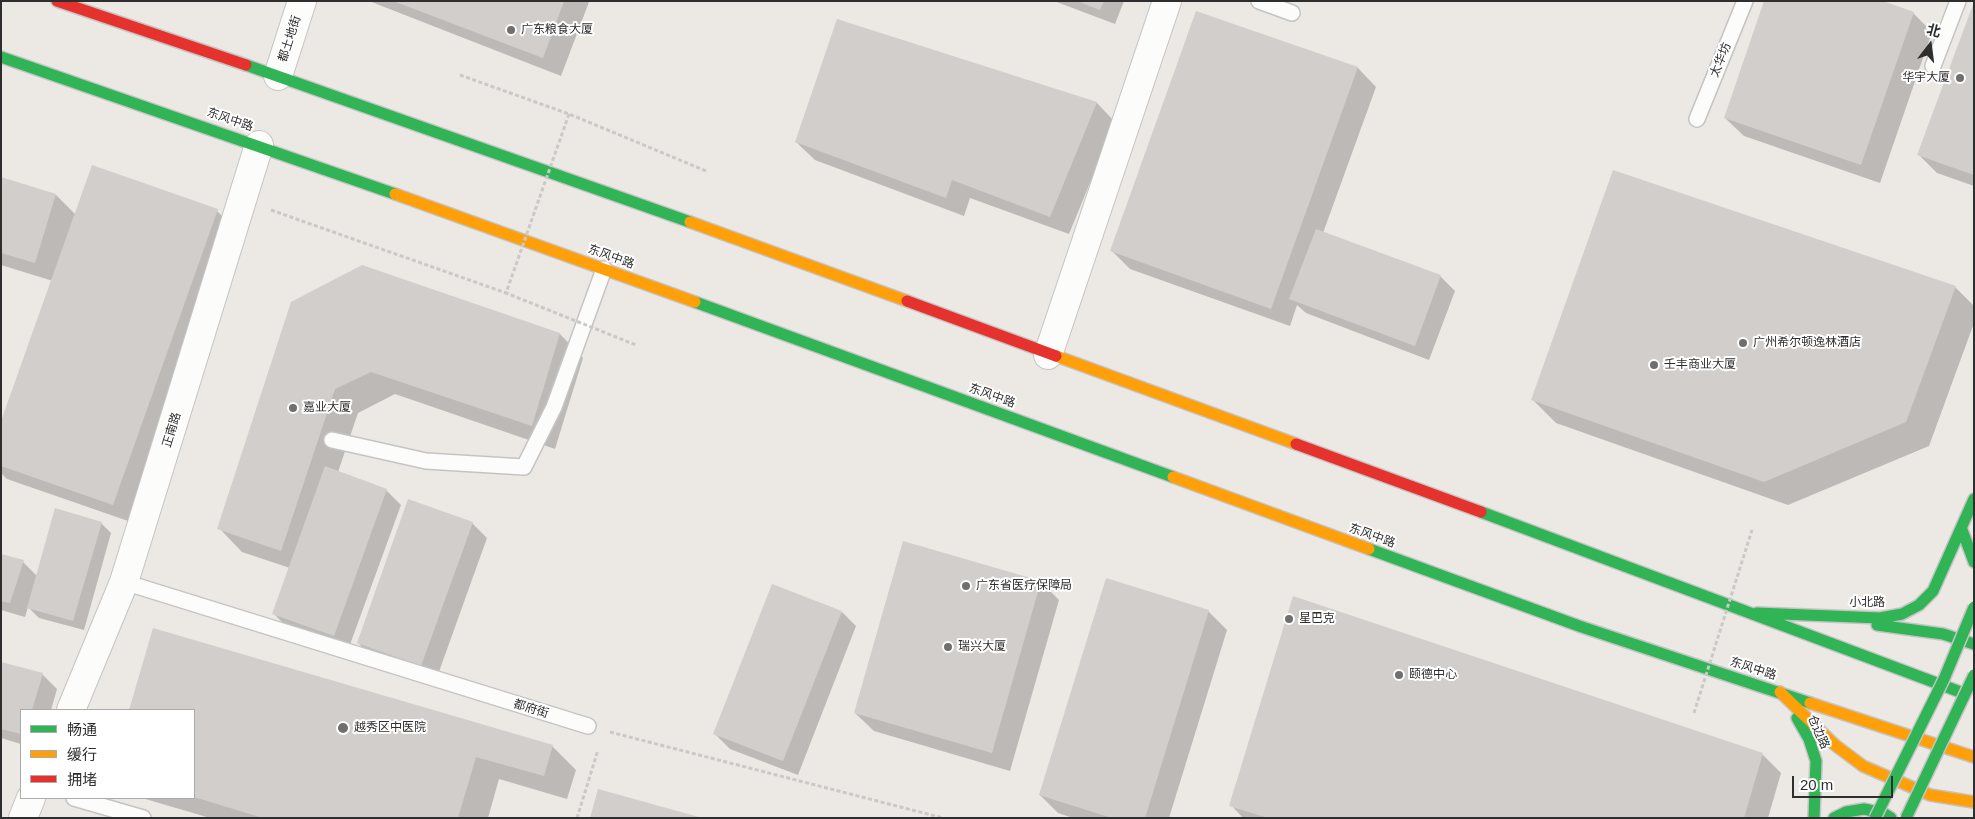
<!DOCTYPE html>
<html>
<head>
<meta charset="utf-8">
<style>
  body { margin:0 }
  #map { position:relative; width:1975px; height:819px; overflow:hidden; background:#ece8e4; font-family:Arial,"Noto Sans SC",sans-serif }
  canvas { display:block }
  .frame { position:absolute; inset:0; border:2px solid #2e2e2e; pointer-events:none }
  .legend { position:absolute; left:20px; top:709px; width:175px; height:90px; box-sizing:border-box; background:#fff; border:1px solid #ababab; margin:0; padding:6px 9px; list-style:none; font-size:15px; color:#2e2e2e }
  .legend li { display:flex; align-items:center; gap:10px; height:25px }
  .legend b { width:25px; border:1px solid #ababab }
  .north { position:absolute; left:1905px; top:20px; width:50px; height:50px; -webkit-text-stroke:4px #fff; paint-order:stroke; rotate:15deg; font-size:14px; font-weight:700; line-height:20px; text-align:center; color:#2e2e2e }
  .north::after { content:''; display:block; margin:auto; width:18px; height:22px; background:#2e2e2e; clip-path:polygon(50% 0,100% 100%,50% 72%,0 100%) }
  .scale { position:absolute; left:1792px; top:776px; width:101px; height:22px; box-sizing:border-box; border:2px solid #2e2e2e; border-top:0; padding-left:6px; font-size:15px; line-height:18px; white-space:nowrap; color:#2e2e2e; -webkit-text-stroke:4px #fff; paint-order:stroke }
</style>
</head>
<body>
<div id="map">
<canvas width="1975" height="819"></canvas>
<div class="frame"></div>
<ul class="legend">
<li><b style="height:6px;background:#30b455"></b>畅通</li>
<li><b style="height:6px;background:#ff9f0a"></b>缓行</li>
<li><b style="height:6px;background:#e5322d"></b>拥堵</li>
</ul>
<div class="north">北</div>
<div class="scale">20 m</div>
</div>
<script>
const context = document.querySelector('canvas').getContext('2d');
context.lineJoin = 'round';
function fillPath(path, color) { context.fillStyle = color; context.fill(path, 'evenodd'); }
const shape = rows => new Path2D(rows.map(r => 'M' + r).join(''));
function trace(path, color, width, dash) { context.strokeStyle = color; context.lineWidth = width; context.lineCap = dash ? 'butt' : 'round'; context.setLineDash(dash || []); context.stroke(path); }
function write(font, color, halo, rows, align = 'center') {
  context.font = font + ' Arial,"Noto Sans SC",sans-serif'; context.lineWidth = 4; context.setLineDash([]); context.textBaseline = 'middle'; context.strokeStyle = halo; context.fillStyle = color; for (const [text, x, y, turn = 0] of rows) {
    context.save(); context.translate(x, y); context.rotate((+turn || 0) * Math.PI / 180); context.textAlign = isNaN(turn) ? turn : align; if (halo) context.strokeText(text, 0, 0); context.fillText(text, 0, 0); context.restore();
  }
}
const shadow = shape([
  [369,1,589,1,589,2,561,76],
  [1054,1,1124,1,1115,24],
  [1974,5,1974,186,1937,173,1918,154],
  [1196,12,1358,68,1376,87,1323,233,1440,276,1455,291,1429,360,1306,313,1297,305,1290,326,1130,269,1112,251],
  [1913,13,1932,32,1880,183,1744,136,1725,118],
  [837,21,1097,103,1115,122,1069,234,970,198,964,216,815,160,796,142],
  [1,178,56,195,76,215,217,211,235,229,131,522,7,479,1,473,1,425,53,281,1,265],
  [362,266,560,334,583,358,555,449,395,394,358,413,338,472,386,490,401,505,348,650,288,628,273,613,290,568,242,552,219,528],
  [1955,287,1974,306,1974,323,1929,446,1788,505,1556,423,1532,399],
  [101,523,111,533,84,630,39,618,28,607,25,617,1,610,1,555,23,562,37,576],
  [472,523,487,538,436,680,373,657,358,643],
  [1041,582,1059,600,1010,771,874,731,855,713],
  [1208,611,1227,630,1169,818,1073,818,1058,813,1040,795],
  [842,612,856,626,798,775,730,749,715,734],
  [154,630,552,746,576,770,567,799,499,779,488,818,210,818,142,798,194,798,194,710,130,710],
  [1,663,42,674,57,689,51,710,21,710,21,744,1,738],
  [1762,754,1781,773,1768,818,1243,818,1231,805]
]);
const building = shape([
  [393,1,564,1,543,58],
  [1077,1,1104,1,1100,10],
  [1764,1,1883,1,1914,12,1861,165,1724,118],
  [1974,2,1974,175,1917,155],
  [1196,11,1358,67,1271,309,1110,251],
  [837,19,1097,102,1050,217,952,180,946,198,795,142],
  [92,165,218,209,113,505,1,466,1,421],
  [1613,170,1956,286,1906,422,1764,482,1531,400],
  [1,177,56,194,35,263,1,253],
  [1316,229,1441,275,1415,346,1289,299],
  [362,265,560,333,532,426,371,372,335,389,281,551,217,529,291,302],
  [325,466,387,489,334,636,272,614],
  [408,499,473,522,421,666,357,643],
  [55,508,102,522,73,621,27,608],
  [903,541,1041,581,992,753,854,713],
  [1,554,24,560,10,603,1,601],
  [1106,578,1209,610,1145,818,1112,818,1039,795],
  [772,584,842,611,783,761,713,734],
  [1293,596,1763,753,1744,818,1268,818,1229,806],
  [153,628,553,745,544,776,476,757,458,818,263,818,194,797,194,710,129,710],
  [1,662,43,673,32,710,21,710,21,734,1,729],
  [598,789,699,817,699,818,590,818]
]);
const path = shape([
  [460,75,569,114,706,171],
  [271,210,506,293],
  [610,732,943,818],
  [577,818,598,750]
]);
const lane = shape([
  [1259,1,1292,13],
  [1933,66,1958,1],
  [1697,119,1745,1],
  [332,440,426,461,524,467,554,407,604,269],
  [124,582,588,726],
  [74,798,143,818]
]);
const street = shape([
  [278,76,302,1],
  [1048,355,1167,1],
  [71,710,124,582,259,145],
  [23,818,31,798]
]);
const fast = shape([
  [1,57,395,194],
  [246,65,690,222],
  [695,302,1173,477],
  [1481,512,1963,693],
  [1962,530,1974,562],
  [1369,549,1579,626,1810,703],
  [1757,613,1880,618,1902,614,1919,605,1933,591,1974,499],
  [1877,625,1943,634,1974,644],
  [1797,718,1809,739,1816,761,1814,818],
  [1834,818,1846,812,1864,809,1883,813,1891,818]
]);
const slow = shape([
  [395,194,695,302],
  [690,222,907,301],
  [1056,356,1296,444],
  [1173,477,1369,549],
  [1780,692,1835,745,1863,766,1930,795,1974,802],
  [1810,703,1974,757]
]);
const jam = shape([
  [57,1,246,65],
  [907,301,1056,356],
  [1296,444,1481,512]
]);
const pathBridge = shape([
  [569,114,506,293,636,345],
  [1694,713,1752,530]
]);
const fastBridge = shape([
  [1875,818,1944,679,1974,607],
  [1906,818,1974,675]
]);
const markers = [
  [511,30,5,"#706f6e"],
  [1960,78,5,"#706f6e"],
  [1743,343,5,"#706f6e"],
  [1654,365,5,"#706f6e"],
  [293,408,5,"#706f6e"],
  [966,586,5,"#706f6e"],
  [1289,619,5,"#706f6e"],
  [948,647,5,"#706f6e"],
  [1399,675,5,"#706f6e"],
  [343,728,6,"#706f6e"]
];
const poiNames = [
  ["广东粮食大厦",521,30],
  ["华宇大厦",1950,78,"right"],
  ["广州希尔顿逸林酒店",1753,343],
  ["壬丰商业大厦",1664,365],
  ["嘉业大厦",303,408],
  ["广东省医疗保障局",976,586],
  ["星巴克",1299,619],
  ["瑞兴大厦",958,647],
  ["颐德中心",1409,675],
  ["越秀区中医院",354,728]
];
const streetNames = [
  ["都土地街",290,39,-72],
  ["太华坊",1721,60,-68],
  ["东风中路",230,120,19],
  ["东风中路",611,257,20],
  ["东风中路",992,396,20],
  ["正南路",172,430,-73],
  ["东风中路",1372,536,20],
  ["小北路",1867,603],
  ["东风中路",1753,669,18],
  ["都府街",531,709,17],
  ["仓边路",1818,732,66]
];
fillPath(shadow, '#0003');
fillPath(building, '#d1cecb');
trace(lane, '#c5c4c5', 18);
trace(street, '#c5c4c5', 30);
trace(fast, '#c5c4c5', 14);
trace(slow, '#c5c4c5', 14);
trace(jam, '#c5c4c5', 14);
trace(path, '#c9c9c8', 3, [4, 2.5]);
trace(lane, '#fcfcfb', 15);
trace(street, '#fcfcfb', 28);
trace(fast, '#30b455', 11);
trace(slow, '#ff9f0a', 11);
trace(jam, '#e5322d', 11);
trace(fastBridge, '#c5c4c5', 14, []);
trace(pathBridge, '#c9c9c8', 3, [4, 2.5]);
trace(fastBridge, '#30b455', 11);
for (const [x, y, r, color] of markers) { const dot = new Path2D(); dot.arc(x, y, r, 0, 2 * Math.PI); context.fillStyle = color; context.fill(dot); trace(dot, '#fff', 2); }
write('12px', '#2e2e2e', '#fff', poiNames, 'left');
write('12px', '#2e2e2e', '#fff', streetNames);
</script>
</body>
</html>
